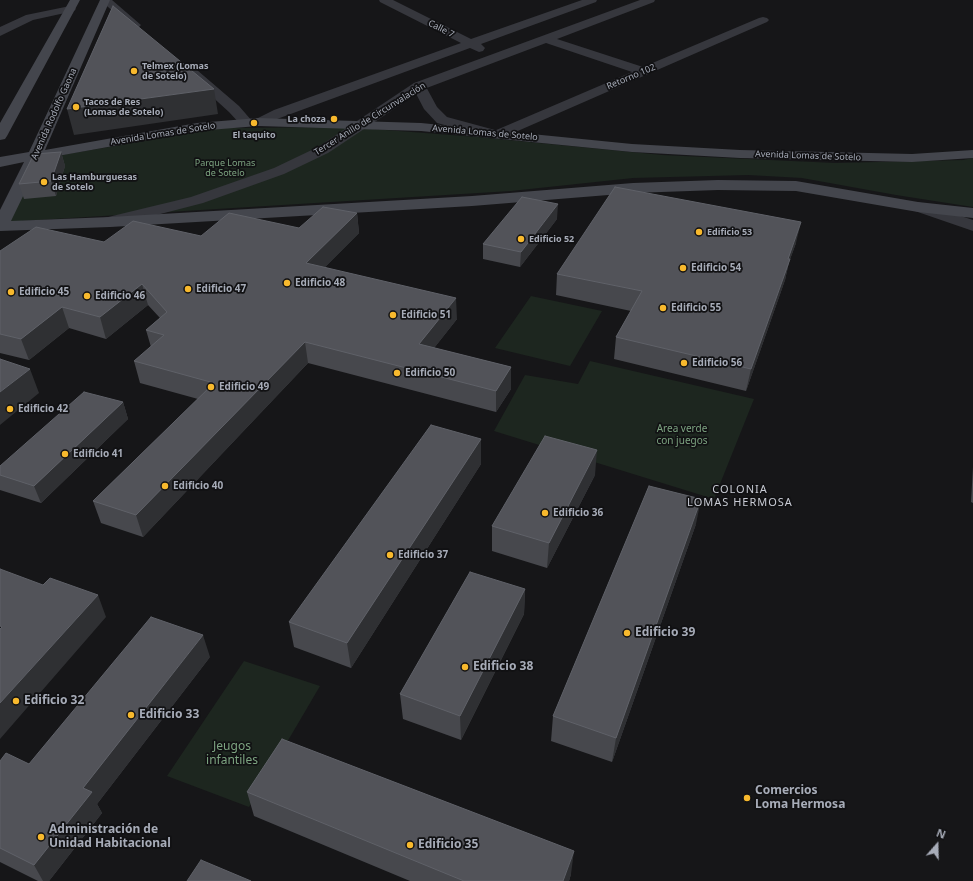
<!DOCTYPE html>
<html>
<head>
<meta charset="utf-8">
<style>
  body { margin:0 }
  #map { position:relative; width:973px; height:881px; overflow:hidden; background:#161618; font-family:"Noto Sans",sans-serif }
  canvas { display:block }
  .north { position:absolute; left:917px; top:825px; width:40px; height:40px; -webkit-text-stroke:3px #111113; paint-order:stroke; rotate:20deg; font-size:11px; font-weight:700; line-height:16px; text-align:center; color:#a7acb8 }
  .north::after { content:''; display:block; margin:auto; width:14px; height:18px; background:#a7acb8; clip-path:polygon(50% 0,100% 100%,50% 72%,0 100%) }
</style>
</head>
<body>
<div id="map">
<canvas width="973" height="881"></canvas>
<div class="north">N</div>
</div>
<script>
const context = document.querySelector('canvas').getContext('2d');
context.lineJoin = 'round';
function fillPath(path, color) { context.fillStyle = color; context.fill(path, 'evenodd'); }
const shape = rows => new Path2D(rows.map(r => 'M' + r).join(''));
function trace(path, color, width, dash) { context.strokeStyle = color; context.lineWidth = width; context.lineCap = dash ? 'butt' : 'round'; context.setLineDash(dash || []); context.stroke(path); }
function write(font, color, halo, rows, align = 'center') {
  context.font = font + ' "Noto Sans",sans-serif'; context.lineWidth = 3.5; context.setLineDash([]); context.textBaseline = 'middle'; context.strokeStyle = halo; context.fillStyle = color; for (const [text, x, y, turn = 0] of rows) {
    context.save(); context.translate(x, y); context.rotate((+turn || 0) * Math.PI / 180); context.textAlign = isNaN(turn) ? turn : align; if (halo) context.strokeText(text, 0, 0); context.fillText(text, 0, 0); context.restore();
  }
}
const green = shape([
  [347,127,477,137,662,155,835,163,963,160,973,158,973,207,896,195,802,178,748,175,633,178,511,191,5,222,32,160,221,128],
  [531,296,602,311,570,366,495,348],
  [590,361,754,399,714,499,494,431,525,375,578,384],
  [244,661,320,686,249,807,167,776]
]);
const minor = shape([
  [100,0,112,0,141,25,139,27,135,28,131,27,100,0],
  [379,0,393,0,471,39,582,0,597,0,596,2,481,44,485,48,483,51,479,52,470,48,258,126,252,123,246,126,241,125,229,112,186,73,187,70,197,70,239,106,252,121,274,110,461,43,380,2,379,0],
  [640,0,655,0,654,2,557,39,643,67,759,18,763,17,767,18,769,20,767,22,504,137,499,138,494,137,492,134,494,131,632,72,546,43,424,89,328,153,284,174,203,203,110,227,104,226,102,222,104,218,191,197,274,168,318,147,414,83,640,0],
  [70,6,74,7,76,9,74,11,33,20,0,36,0,27,26,15,70,6],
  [918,202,973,220,973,231,912,210,910,207,912,204,918,202]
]);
const tertiary = shape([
  [419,82,424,83,437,107,447,117,495,130,497,133,495,136,490,137,437,123,424,109,412,86,414,83,419,82]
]);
const secondary = shape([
  [70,0,80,0,7,136,5,139,0,140,0,123,70,0],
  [100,0,110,0,45,150,197,123,258,118,421,123,632,144,740,150,912,154,973,150,973,158,912,162,740,158,632,152,421,131,258,126,197,131,41,159,11,221,110,217,472,196,633,183,718,180,796,181,918,202,973,208,973,218,918,212,796,191,718,190,633,193,472,206,110,227,0,231,0,210,24,162,0,167,0,157,29,152,100,0]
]);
const wall = shape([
  [61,152,65,166,56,196,24,199,19,184],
  [357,213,359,233,325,267,457,319,434,348,511,367,511,389,496,412,308,363,143,537,101,523,93,501,198,399,140,383,134,361,151,347,146,330,160,318,148,305,106,339,69,328,29,360,0,353,0,251,104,242,201,236,299,228],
  [557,219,520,267,483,259,483,244],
  [796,243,789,262,785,280,746,391,614,359,616,337,631,311,556,295,557,274],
  [123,402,128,419,41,503,0,490,0,466],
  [481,439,481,464,351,668,294,647,289,622],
  [973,467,973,503,971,502],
  [595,475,547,568,492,551,492,526],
  [696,524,612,762,551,741,553,716],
  [525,589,524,614,461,740,403,719,400,694],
  [210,657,97,804,102,813,49,881,38,881,0,862,0,761,29,764],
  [247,792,571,874,569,881,410,881,254,816]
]);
const shadedWall = shape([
  [214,89,218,114,74,135,67,109],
  [61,152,65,166,56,196,51,181],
  [558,204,557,219,520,267,521,252],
  [357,213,359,233,309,283,306,263],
  [801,222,796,243,789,262,785,280,746,391,751,369,788,259],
  [142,284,148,305,106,339,100,317],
  [456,298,457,319,420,366,419,344],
  [62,307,69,328,29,360,21,339],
  [305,342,308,363,143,537,136,515],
  [511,367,511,389,496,412,496,391],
  [30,369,39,393,0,425,0,392],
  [123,402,128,419,41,503,34,486],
  [481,439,481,464,351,668,347,643],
  [597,450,595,475,547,568,549,543],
  [701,499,696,524,612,762,616,738],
  [525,589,524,614,461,740,460,716],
  [98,595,106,617,0,739,0,703],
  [203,635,210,657,97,804,102,813,49,881,43,881,34,865,83,788],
  [574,851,571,874,569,881,563,881]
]);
const building = shape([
  [113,6,214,89,67,109,113,6],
  [61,152,51,181,19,184,34,154,61,152],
  [615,187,801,222,788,259,790,259,751,369,616,337,642,291,557,274,615,187],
  [522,197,558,204,521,252,483,244,522,197],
  [323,207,357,213,306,263,456,298,419,344,511,367,496,391,305,342,136,515,93,501,214,383,134,361,164,335,146,330,167,312,142,284,100,317,62,307,21,339,0,334,0,251,36,227,104,242,133,221,201,236,229,213,299,228,323,207],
  [0,359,30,369,0,392,0,359],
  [84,392,123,402,34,486,0,475,0,466,84,392],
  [431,425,481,439,347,643,289,622,431,425],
  [545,436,597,450,549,543,492,526,545,436],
  [649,486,701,499,616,738,553,716,649,486],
  [0,569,43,585,50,578,98,595,0,703,0,629,2,627,0,626,0,569],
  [470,572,525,589,460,716,400,694,470,572],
  [151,617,203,635,83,788,92,792,34,865,0,848,0,761,6,753,29,764,151,617],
  [282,739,574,851,563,881,464,881,247,792,282,739],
  [201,860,251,881,187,881,201,860]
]);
const markers = [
  [134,71,4,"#f8b92d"],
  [76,107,4,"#f8b92d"],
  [334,119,4,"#f8b92d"],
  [254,123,4,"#f8b92d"],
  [44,182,4,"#f8b92d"],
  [699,232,4,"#f8b92d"],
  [521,239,4,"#f8b92d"],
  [683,268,4,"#f8b92d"],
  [287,283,4,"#f8b92d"],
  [188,289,4,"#f8b92d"],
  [11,292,4,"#f8b92d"],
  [87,296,4,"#f8b92d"],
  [663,308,4,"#f8b92d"],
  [393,315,4,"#f8b92d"],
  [684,363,4,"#f8b92d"],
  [397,373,4,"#f8b92d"],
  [211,387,4,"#f8b92d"],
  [10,409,4,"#f8b92d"],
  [65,454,4,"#f8b92d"],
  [165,486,4,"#f8b92d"],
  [545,513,4,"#f8b92d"],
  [390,555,4,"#f8b92d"],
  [627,633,4,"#f8b92d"],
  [465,667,4,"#f8b92d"],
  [16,701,4,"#f8b92d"],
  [131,715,4,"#f8b92d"],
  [747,798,4,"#f8b92d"],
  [41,837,4,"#f8b92d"],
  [410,845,4,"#f8b92d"]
];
const farStreetnames = [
  ["Calle 7",441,29,27],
  ["Retorno 102",631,77,-23],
  ["Avenida Rodolfo Gaona",54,114,-66],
  ["Tercer Anillo de Circunvalación",370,119,-32],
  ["Avenida Lomas de Sotelo",485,133,5],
  ["Avenida Lomas de Sotelo",163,134,-9],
  ["Avenida Lomas de Sotelo",808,156,2]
];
const farPoinames = [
  ["Telmex (Lomas",142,66],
  ["de Sotelo)",142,76],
  ["Tacos de Res",84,102],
  ["(Lomas de Sotelo)",84,112],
  ["La choza",326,119,"right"],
  ["El taquito",254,135,"center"],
  ["Las Hamburguesas",52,177],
  ["de Sotelo",52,187],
  ["Edificio 53",707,232],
  ["Edificio 52",529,239]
];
const farParknames = [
  ["Parque Lomas",225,163],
  ["de Sotelo",225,173]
];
const poiNames = [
  ["Edificio 54",691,268],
  ["Edificio 48",295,283],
  ["Edificio 47",196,289],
  ["Edificio 45",19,292],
  ["Edificio 46",95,296],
  ["Edificio 55",671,308],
  ["Edificio 51",401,315],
  ["Edificio 56",692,363],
  ["Edificio 50",405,373],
  ["Edificio 49",219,387],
  ["Edificio 42",18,409],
  ["Edificio 41",73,454],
  ["Edificio 40",173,486],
  ["Edificio 36",553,513],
  ["Edificio 37",398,555]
];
const parkNames = [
  ["Area verde",682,429],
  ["con juegos",682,441]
];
const neighbourhoodNames = [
  ["COLONIA",740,490],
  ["LOMAS HERMOSA",740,503]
];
const nearPoinames = [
  ["Edificio 39",635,633],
  ["Edificio 38",473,667],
  ["Edificio 32",24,701],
  ["Edificio 33",139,715],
  ["Comercios",755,791],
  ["Loma Hermosa",755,805],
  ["Administración de",49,830],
  ["Unidad Habitacional",49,844],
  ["Edificio 35",418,845]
];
const nearParknames = [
  ["Jeugos",232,747],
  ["infantiles",232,761]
];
fillPath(green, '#1d261f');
fillPath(minor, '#36373d');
fillPath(tertiary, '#36373d');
fillPath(secondary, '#44464d');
fillPath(wall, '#47484d');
fillPath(shadedWall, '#2f3033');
fillPath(building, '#525359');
trace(building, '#5f6168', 1);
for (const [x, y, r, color] of markers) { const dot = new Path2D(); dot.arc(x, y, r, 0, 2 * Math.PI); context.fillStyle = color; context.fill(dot); trace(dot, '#111113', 1.5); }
write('9px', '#a7acb8', '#111113', farStreetnames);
write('bold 9px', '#a7acb8', '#111113', farPoinames, 'left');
write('9px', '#7da481', '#111113', farParknames);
write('bold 10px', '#a7acb8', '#111113', poiNames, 'left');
write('10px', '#7da481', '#111113', parkNames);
context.letterSpacing = '1px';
write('11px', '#c8cbd4', '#111113', neighbourhoodNames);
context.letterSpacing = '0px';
write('bold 12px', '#a7acb8', '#111113', nearPoinames, 'left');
write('12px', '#7da481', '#111113', nearParknames);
</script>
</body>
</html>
